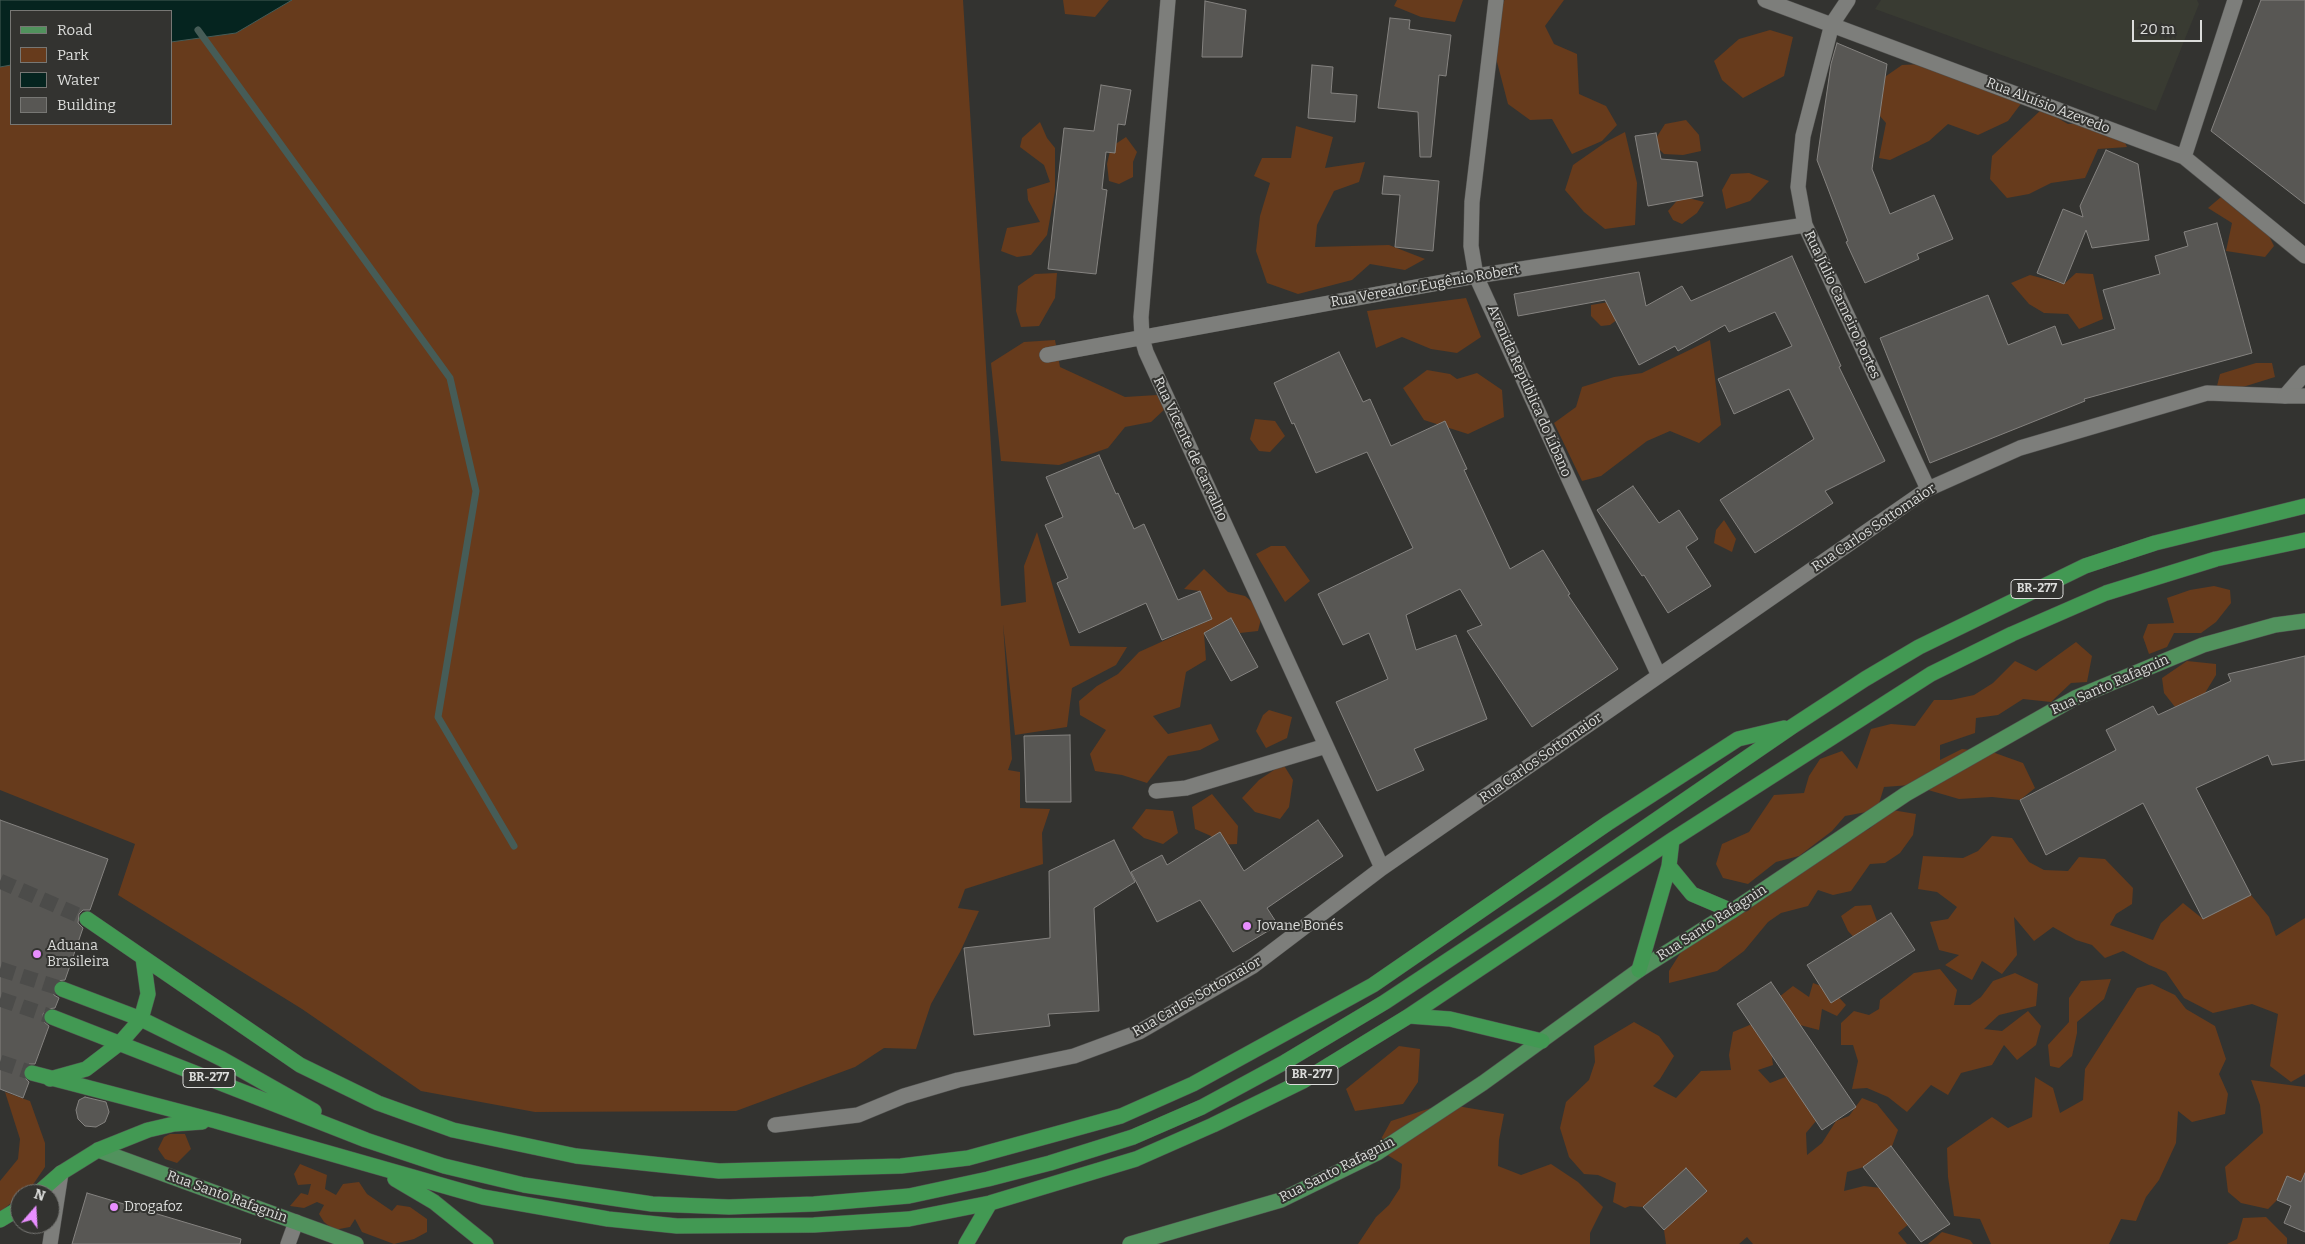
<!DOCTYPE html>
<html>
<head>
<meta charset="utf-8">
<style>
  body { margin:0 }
  #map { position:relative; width:2305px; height:1244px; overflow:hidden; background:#333330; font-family:Bitter,serif }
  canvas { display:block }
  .legend { position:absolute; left:10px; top:10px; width:162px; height:115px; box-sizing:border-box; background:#333330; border:1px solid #777774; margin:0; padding:6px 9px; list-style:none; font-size:15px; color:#dcdddb }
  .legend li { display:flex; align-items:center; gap:10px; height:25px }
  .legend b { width:25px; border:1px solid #777774 }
  .north { position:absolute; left:10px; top:1184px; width:50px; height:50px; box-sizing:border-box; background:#333330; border:1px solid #777774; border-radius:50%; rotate:19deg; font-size:14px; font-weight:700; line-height:20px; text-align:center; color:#dcdddb }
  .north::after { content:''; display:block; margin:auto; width:18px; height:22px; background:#e88eff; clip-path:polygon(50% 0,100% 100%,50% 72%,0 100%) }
  .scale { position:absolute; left:2132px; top:20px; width:70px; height:22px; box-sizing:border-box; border:2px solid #dcdddb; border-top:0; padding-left:6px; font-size:15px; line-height:18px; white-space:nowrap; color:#dcdddb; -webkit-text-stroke:4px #333330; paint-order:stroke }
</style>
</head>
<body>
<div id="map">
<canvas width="2305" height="1244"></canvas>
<ul class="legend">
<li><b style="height:6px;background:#51925d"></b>Road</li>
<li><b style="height:14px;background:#673b1c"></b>Park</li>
<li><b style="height:14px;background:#05241f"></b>Water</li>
<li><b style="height:14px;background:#585754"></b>Building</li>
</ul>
<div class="north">N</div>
<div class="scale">20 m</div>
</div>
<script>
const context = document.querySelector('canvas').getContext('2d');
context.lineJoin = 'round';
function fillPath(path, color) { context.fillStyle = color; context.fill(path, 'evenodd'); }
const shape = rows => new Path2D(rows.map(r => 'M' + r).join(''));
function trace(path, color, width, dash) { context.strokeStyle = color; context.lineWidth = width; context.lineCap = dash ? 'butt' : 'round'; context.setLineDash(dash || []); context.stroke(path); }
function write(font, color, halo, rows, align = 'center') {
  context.font = font + ' Bitter,serif'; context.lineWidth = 4; context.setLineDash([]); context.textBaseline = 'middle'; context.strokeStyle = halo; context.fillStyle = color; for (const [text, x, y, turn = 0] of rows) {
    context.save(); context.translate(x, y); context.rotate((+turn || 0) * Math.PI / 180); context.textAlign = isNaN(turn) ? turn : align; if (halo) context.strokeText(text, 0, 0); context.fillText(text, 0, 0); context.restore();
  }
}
const built = shape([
  [1881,0,2197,0,2199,4,2156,111,1875,9]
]);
const green = shape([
  [292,0,963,0,1001,606,1026,602,1024,566,1037,532,1070,646,1127,647,1116,665,1072,688,1067,727,1015,735,1003,624,1012,759,1008,770,1020,772,1020,808,1050,809,1042,833,1043,864,965,889,958,908,979,911,960,952,931,1004,916,1049,884,1048,855,1067,736,1111,535,1112,421,1091,302,1009,118,895,135,844,0,790,0,67,11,65,11,124,171,124,171,42,236,33],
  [1063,0,1109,0,1095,17,1065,14],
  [1397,0,1463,0,1455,22,1421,17,1394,6],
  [1505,0,1564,0,1545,26,1554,44,1577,54,1579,94,1606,106,1617,125,1602,141,1572,154,1552,119,1530,120,1508,104,1491,39,1489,10],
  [1770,30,1793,37,1784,76,1743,98,1722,80,1714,61,1739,39],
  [1923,64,2023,101,2008,121,1978,135,1948,124,1929,141,1890,160,1879,158,1886,123,1873,108,1876,83,1902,65],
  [2042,109,2068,124,2086,123,2120,132,2127,147,2098,149,2085,178,2051,183,2029,194,2007,198,1990,179,1992,156],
  [1686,120,1699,135,1701,151,1683,155,1664,154,1653,143,1665,124],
  [1040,122,1047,138,1055,148,1055,191,1047,235,1031,255,1017,257,1001,251,1007,228,1040,222,1028,200,1027,189,1050,182,1044,165,1020,147,1022,138],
  [1296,126,1333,137,1325,168,1365,162,1359,182,1334,191,1317,225,1315,247,1389,245,1425,259,1405,270,1370,264,1352,280,1298,294,1267,283,1256,251,1260,216,1270,183,1254,176,1262,158,1291,158],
  [1625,132,1637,183,1635,225,1605,229,1584,212,1565,190,1573,165,1606,142],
  [1126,137,1137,152,1133,162,1133,177,1119,184,1109,181,1107,164,1111,147],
  [1749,173,1769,181,1750,201,1726,209,1722,190,1731,174],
  [1681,196,1704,202,1697,213,1682,224,1673,220,1668,211],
  [2221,197,2246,218,2265,228,2274,246,2265,257,2226,251,2232,223,2208,208],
  [1057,273,1055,298,1039,326,1021,327,1016,311,1018,286,1035,274],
  [2076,273,2093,274,2103,319,2079,329,2068,314,2044,313,2029,304,2011,283,2030,275,2064,284],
  [1466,298,1481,337,1457,353,1431,349,1402,337,1376,348,1367,311],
  [1633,298,1634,307,1610,325,1601,326,1591,316,1591,305],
  [1055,340,1060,367,1125,397,1157,395,1166,408,1151,422,1125,427,1108,448,1059,465,1001,461,991,363,1024,342],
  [1710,340,1721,425,1699,443,1670,431,1647,441,1601,476,1582,481,1554,423,1576,407,1582,387,1614,377,1642,373],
  [2256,363,2272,363,2275,377,2230,391,2217,386,2220,374],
  [1427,370,1450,374,1457,379,1477,373,1502,390,1504,417,1468,434,1424,420,1403,388],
  [1255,419,1275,421,1285,436,1270,452,1259,451,1250,439],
  [1724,520,1736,539,1732,552,1714,543,1716,530],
  [1271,546,1285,546,1310,581,1285,602,1256,554],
  [1204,569,1228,592,1245,596,1263,611,1258,631,1240,633,1231,618,1204,633,1206,660,1186,672,1180,707,1153,716,1168,734,1211,724,1219,740,1200,750,1168,756,1147,783,1122,775,1095,771,1090,754,1106,730,1080,715,1079,701,1097,686,1118,674,1139,652,1212,619,1200,591,1184,589],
  [2214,586,2230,590,2231,603,2216,622,2201,633,2174,633,2167,647,2149,654,2143,637,2148,624,2174,623,2167,598,2190,590],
  [2076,642,2092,656,2087,682,2071,683,2051,702,2023,699,1998,715,1976,718,1975,733,1940,745,1940,760,1962,749,1995,753,2023,763,2035,788,2020,800,1992,797,1959,799,1911,785,1884,787,1877,810,1845,816,1832,831,1799,856,1776,862,1748,884,1723,878,1716,864,1722,844,1749,832,1774,795,1804,793,1809,776,1820,759,1842,751,1857,769,1871,729,1891,724,1915,726,1934,700,1951,700,1974,695,1993,683,2015,661,2036,671],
  [2187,661,2216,664,2216,675,2205,693,2175,707,2164,693,2162,678],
  [1269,710,1292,717,1287,738,1266,748,1256,731,1263,715],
  [1283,764,1293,780,1289,807,1280,819,1255,812,1242,798,1259,780],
  [1212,794,1238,826,1237,844,1217,845,1211,836,1195,829,1192,807],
  [1146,809,1173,811,1178,833,1163,844,1144,838,1132,828],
  [1892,810,1916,814,1913,835,1900,853,1885,863,1870,864,1851,891,1833,895,1818,890,1808,906,1781,913,1768,922,1744,951,1717,971,1669,983,1669,971,1681,952,1765,898,1855,836,1869,829],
  [1992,836,2012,838,2029,862,2044,870,2068,871,2079,857,2105,859,2133,888,2132,904,2116,914,2110,925,2153,940,2161,923,2183,903,2203,919,2251,895,2269,917,2276,936,2305,918,2305,1074,2291,1082,2270,1066,2278,1014,2252,1004,2213,1013,2184,998,2166,972,2149,965,2123,951,2105,958,2092,945,2076,940,2053,927,2034,941,2014,917,2017,955,2002,974,1982,961,1972,980,1945,965,1959,955,1939,950,1930,922,1948,919,1957,907,1937,892,1918,889,1923,856,1963,858,1978,851],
  [1871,905,1877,921,1861,945,1848,931,1841,916,1855,906],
  [1940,969,1957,990,1954,1005,1970,1005,1981,997,1993,981,2015,973,2038,984,2036,1006,1999,1015,1984,1029,2002,1031,2028,1011,2041,1026,2036,1045,2017,1060,2004,1045,1992,1065,1961,1073,1948,1095,1931,1085,1907,1112,1888,1097,1867,1088,1852,1089,1858,1061,1853,1045,1841,1045,1841,1023,1854,1011,1869,1015,1879,1009,1880,1000,1914,973],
  [2111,979,2104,999,2077,1022,2077,1033,2072,1056,2059,1068,2050,1066,2048,1045,2069,1022,2069,998,2081,981],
  [1813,983,1832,990,1846,1005,1837,1016,1822,1009,1819,1030,1800,1025,1779,997,1793,986,1809,997],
  [2152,984,2175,995,2186,1009,2215,1026,2226,1059,2219,1074,2228,1094,2225,1114,2192,1122,2178,1111,2176,1143,2159,1180,2146,1197,2136,1221,2121,1219,2109,1244,1991,1244,1980,1219,1954,1216,1948,1177,1947,1148,1992,1117,2008,1128,2032,1117,2035,1077,2053,1088,2060,1113,2083,1100,2085,1069,2137,988],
  [1634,1022,1659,1036,1674,1056,1660,1079,1653,1086,1676,1098,1701,1071,1731,1070,1729,1055,1733,1032,1752,1024,1770,1042,1773,1065,1758,1070,1770,1083,1801,1071,1826,1085,1816,1121,1806,1133,1807,1155,1822,1143,1836,1121,1849,1116,1862,1098,1877,1104,1898,1130,1887,1160,1847,1172,1844,1191,1864,1186,1890,1189,1903,1184,1924,1190,1921,1214,1898,1233,1907,1244,1753,1244,1747,1237,1739,1244,1666,1244,1664,1230,1707,1191,1686,1169,1643,1207,1630,1206,1625,1208,1613,1202,1616,1183,1598,1175,1584,1174,1569,1157,1560,1128,1566,1102,1589,1080,1595,1062,1594,1046],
  [1399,1046,1420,1049,1418,1082,1403,1104,1355,1111,1346,1089],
  [2251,1080,2305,1087,2305,1184,2287,1176,2277,1200,2268,1209,2241,1203,2228,1192,2225,1167,2263,1133,2260,1105],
  [5,1092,30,1101,45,1143,45,1167,32,1186,0,1212,0,1181,18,1159,20,1139],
  [1457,1106,1504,1114,1499,1140,1498,1166,1521,1175,1551,1164,1578,1182,1603,1207,1590,1233,1590,1244,1358,1244,1376,1217,1389,1205,1400,1188,1402,1164,1376,1148,1391,1121,1434,1107],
  [170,1134,185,1134,191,1149,177,1163,165,1159,158,1149,164,1137],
  [300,1164,327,1175,325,1189,336,1195,343,1184,359,1182,367,1194,392,1211,397,1205,410,1207,427,1219,427,1232,414,1239,394,1244,362,1232,355,1219,350,1227,334,1230,324,1222,319,1214,324,1205,317,1202,304,1208,290,1206,301,1193,308,1195,311,1184,298,1185,294,1174],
  [2266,1217,2287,1238,2287,1244,2227,1244,2237,1239,2243,1218],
  [1942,1232,1970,1240,1973,1244,1928,1244]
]);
const water = shape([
  [0,0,292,0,236,33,171,42,171,11,11,11,11,65,0,67,0,0]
]);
const stream = shape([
  [198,30,450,378,476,491,438,717,514,846]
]);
const building = shape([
  [2261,0,2305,0,2305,204,2211,131,2261,0],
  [1205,1,1246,10,1242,57,1202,57,1205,1],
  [1390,18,1410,20,1409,29,1451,35,1446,76,1439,75,1431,157,1420,157,1418,112,1378,108,1390,18],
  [1837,43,1887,64,1872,169,1890,214,1934,195,1953,239,1917,254,1919,259,1865,283,1846,242,1848,241,1817,160,1831,64,1837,43],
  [1312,65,1333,67,1331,93,1357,95,1355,122,1308,118,1312,65],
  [1101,85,1131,90,1125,125,1118,124,1115,153,1106,152,1102,189,1107,190,1096,274,1048,269,1064,128,1094,131,1101,85],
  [1656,133,1661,159,1697,162,1703,196,1648,206,1635,136,1656,133],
  [2106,150,2138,164,2149,240,2092,248,2086,230,2064,284,2037,273,2063,209,2083,217,2080,206,2106,150],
  [1384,176,1439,181,1433,251,1395,247,1400,195,1382,194,1384,176],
  [2217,223,2252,353,2084,399,2085,401,1930,463,1880,338,1988,295,2008,345,2055,326,2062,345,2115,329,2103,290,2160,274,2155,256,2188,246,2184,232,2217,223],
  [1792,256,1841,366,1839,367,1885,461,1825,491,1833,503,1755,553,1720,500,1814,439,1789,389,1734,414,1718,379,1792,346,1775,312,1729,332,1725,325,1678,351,1675,346,1639,365,1605,300,1518,316,1514,294,1639,272,1646,306,1682,286,1691,301,1792,256],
  [1339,352,1363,402,1370,399,1391,446,1445,421,1467,469,1464,470,1510,569,1543,550,1570,594,1568,595,1618,669,1532,727,1467,631,1482,625,1460,589,1406,615,1416,650,1456,635,1487,719,1414,749,1424,770,1377,791,1336,702,1388,679,1369,633,1343,645,1318,594,1413,548,1367,452,1316,473,1294,423,1292,424,1274,383,1339,352],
  [1099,455,1116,494,1118,493,1134,529,1144,524,1178,600,1200,591,1212,619,1162,640,1146,603,1079,633,1057,583,1068,578,1045,525,1063,517,1046,477,1099,455],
  [1633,486,1659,523,1679,510,1698,539,1686,547,1711,586,1668,613,1644,575,1642,576,1597,510,1633,486],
  [1231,618,1258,667,1231,681,1204,633,1231,618],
  [2305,656,2305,760,2272,765,2268,755,2196,788,2251,895,2203,919,2143,803,2046,855,2020,800,2116,750,2106,730,2153,706,2158,715,2231,681,2228,674,2305,656],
  [1070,735,1071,802,1026,802,1024,736,1070,735],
  [0,820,108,859,90,910,83,910,79,914,78,923,83,928,65,980,56,981,53,986,54,995,59,998,55,1008,47,1009,43,1014,44,1022,49,1026,35,1064,29,1064,23,1070,23,1076,29,1082,23,1098,0,1089,0,820],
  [1318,820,1343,856,1267,908,1278,925,1233,952,1200,900,1157,922,1131,872,1162,855,1167,865,1220,832,1244,871,1318,820],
  [1114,840,1135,882,1094,908,1099,1011,1048,1014,1050,1026,974,1035,964,948,1050,938,1049,871,1114,840],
  [1891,913,1915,950,1831,1003,1807,965,1891,913],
  [1771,982,1856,1107,1822,1130,1737,1004,1771,982],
  [85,1097,106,1102,109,1112,105,1122,96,1127,85,1126,78,1119,76,1110,79,1100,85,1097],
  [1891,1146,1950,1224,1921,1242,1863,1167,1891,1146],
  [1686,1168,1707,1191,1664,1230,1643,1207,1686,1168],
  [2305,1173,2305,1232,2284,1223,2291,1206,2277,1200,2287,1176,2301,1182,2305,1173],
  [87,1193,241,1239,240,1244,72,1244,87,1193]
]);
const trunkTunnel = shape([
  [0,881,87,919],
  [0,969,62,989],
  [0,999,52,1017],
  [0,1062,32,1073]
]);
const minor = shape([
  [1168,0,1141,317,1142,338,1146,352,1382,868],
  [1496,0,1472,202,1471,246,1476,276,1659,676],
  [1765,0,2184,157,2305,256],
  [1848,0,1832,24,1803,136,1798,187,1805,225,1928,489],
  [2184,157,2235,0],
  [1047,355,1476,276,1805,225],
  [1156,791,1186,788,1326,746],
  [775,1125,858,1115,904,1096,958,1080,1074,1056,1139,1032,1253,966,1382,868,1928,489,2020,448,2207,393,2285,396,2305,373],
  [50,1244,61,1173],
  [288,1244,296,1222]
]);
const tertiary = shape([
  [2285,396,2305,396]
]);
const primary = shape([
  [98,1150,356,1244],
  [1130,1244,1281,1200,1377,1153,1483,1083,1639,970,1732,911,1906,794,2075,698,2203,645,2275,625,2305,621]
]);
const trunk = shape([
  [1669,866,1692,894,1732,911],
  [87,919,300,1065,378,1103,453,1130,576,1156,719,1171,901,1166,968,1158,1063,1132,1121,1116,1193,1084,1373,985,1608,823,1738,739,1784,728],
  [1639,970,1669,866,1672,840],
  [62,989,141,1019,222,1059,314,1111],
  [1409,1016,1450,1019,1542,1041],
  [52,1017,366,1140,444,1166,524,1185,652,1204,729,1207,814,1204,909,1196,988,1179,1050,1163,1133,1137,1202,1107,1285,1062,1385,1002,1551,892,1793,726,1865,679,1919,647,2085,566,2155,543,2305,506],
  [32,1073,216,1121,483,1197,608,1219,677,1226,814,1225,909,1219,990,1203,1136,1159,1213,1125,1303,1081,1409,1016,1672,840,1931,674,2012,634,2106,593,2216,559,2305,540],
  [50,1079,86,1069,120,1043,141,1019,148,994,143,958],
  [395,1179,434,1202,486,1244],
  [37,1194,61,1173,98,1150,148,1130,174,1124,202,1122],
  [0,1220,20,1208],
  [966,1244,990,1203]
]);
const markers = [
  [1247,926,5,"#e88eff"],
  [37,954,5,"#e88eff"],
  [114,1207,5,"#e88eff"]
];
const shields = [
  [2037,589,52],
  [1312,1075,52],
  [209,1078,52]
];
const shieldNames = [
  ["BR-277",2037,589],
  ["BR-277",1312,1075],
  ["BR-277",209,1078]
];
const streetNames = [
  ["Rua Aluísio Azevedo",2048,106,21],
  ["Rua Vereador Eugênio Robert",1425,286,-10],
  ["Rua Júlio Carneiro Portes",1842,305,65],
  ["Avenida República do Líbano",1529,391,66],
  ["Rua Vicente de Carvalho",1190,449,65],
  ["Rua Carlos Sottomaior",1874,528,-34],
  ["Rua Santo Rafagnin",2110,685,-24],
  ["Rua Carlos Sottomaior",1541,758,-35],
  ["Rua Santo Rafagnin",1712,923,-33],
  ["Rua Carlos Sottomaior",1197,997,-30],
  ["Rua Santo Rafagnin",1337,1170,-27],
  ["Rua Santo Rafagnin",227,1197,20]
];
const poiNames = [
  ["Jovane Bonés",1257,926],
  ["Aduana",47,946],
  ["Brasileira",47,962],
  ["Drogafoz",124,1207]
];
fillPath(built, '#393b32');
fillPath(green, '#673b1c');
fillPath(water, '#05241f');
trace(water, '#465c57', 1);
trace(stream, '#465c57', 7);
fillPath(building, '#585754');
trace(building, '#858380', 1);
trace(trunkTunnel, '#4c4c4a', 15, [15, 8]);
trace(minor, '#51514f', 16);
trace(tertiary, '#51514f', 16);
trace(primary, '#51514f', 16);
trace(trunk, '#51514f', 16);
trace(minor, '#7d7e7b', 15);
trace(tertiary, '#7d7e7b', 15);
trace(primary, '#51925d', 15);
trace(trunk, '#429953', 15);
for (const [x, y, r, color] of markers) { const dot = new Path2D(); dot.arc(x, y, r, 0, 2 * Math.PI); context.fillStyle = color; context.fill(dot); trace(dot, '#333330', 2); }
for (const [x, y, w] of shields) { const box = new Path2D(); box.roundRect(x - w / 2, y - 9.5, w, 19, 4); context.fillStyle = '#333330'; context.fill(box); trace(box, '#dcdddb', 1); }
write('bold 12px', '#dcdddb', null, shieldNames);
write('14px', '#dcdddb', '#333330', streetNames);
write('14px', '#dcdddb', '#333330', poiNames, 'left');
</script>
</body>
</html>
